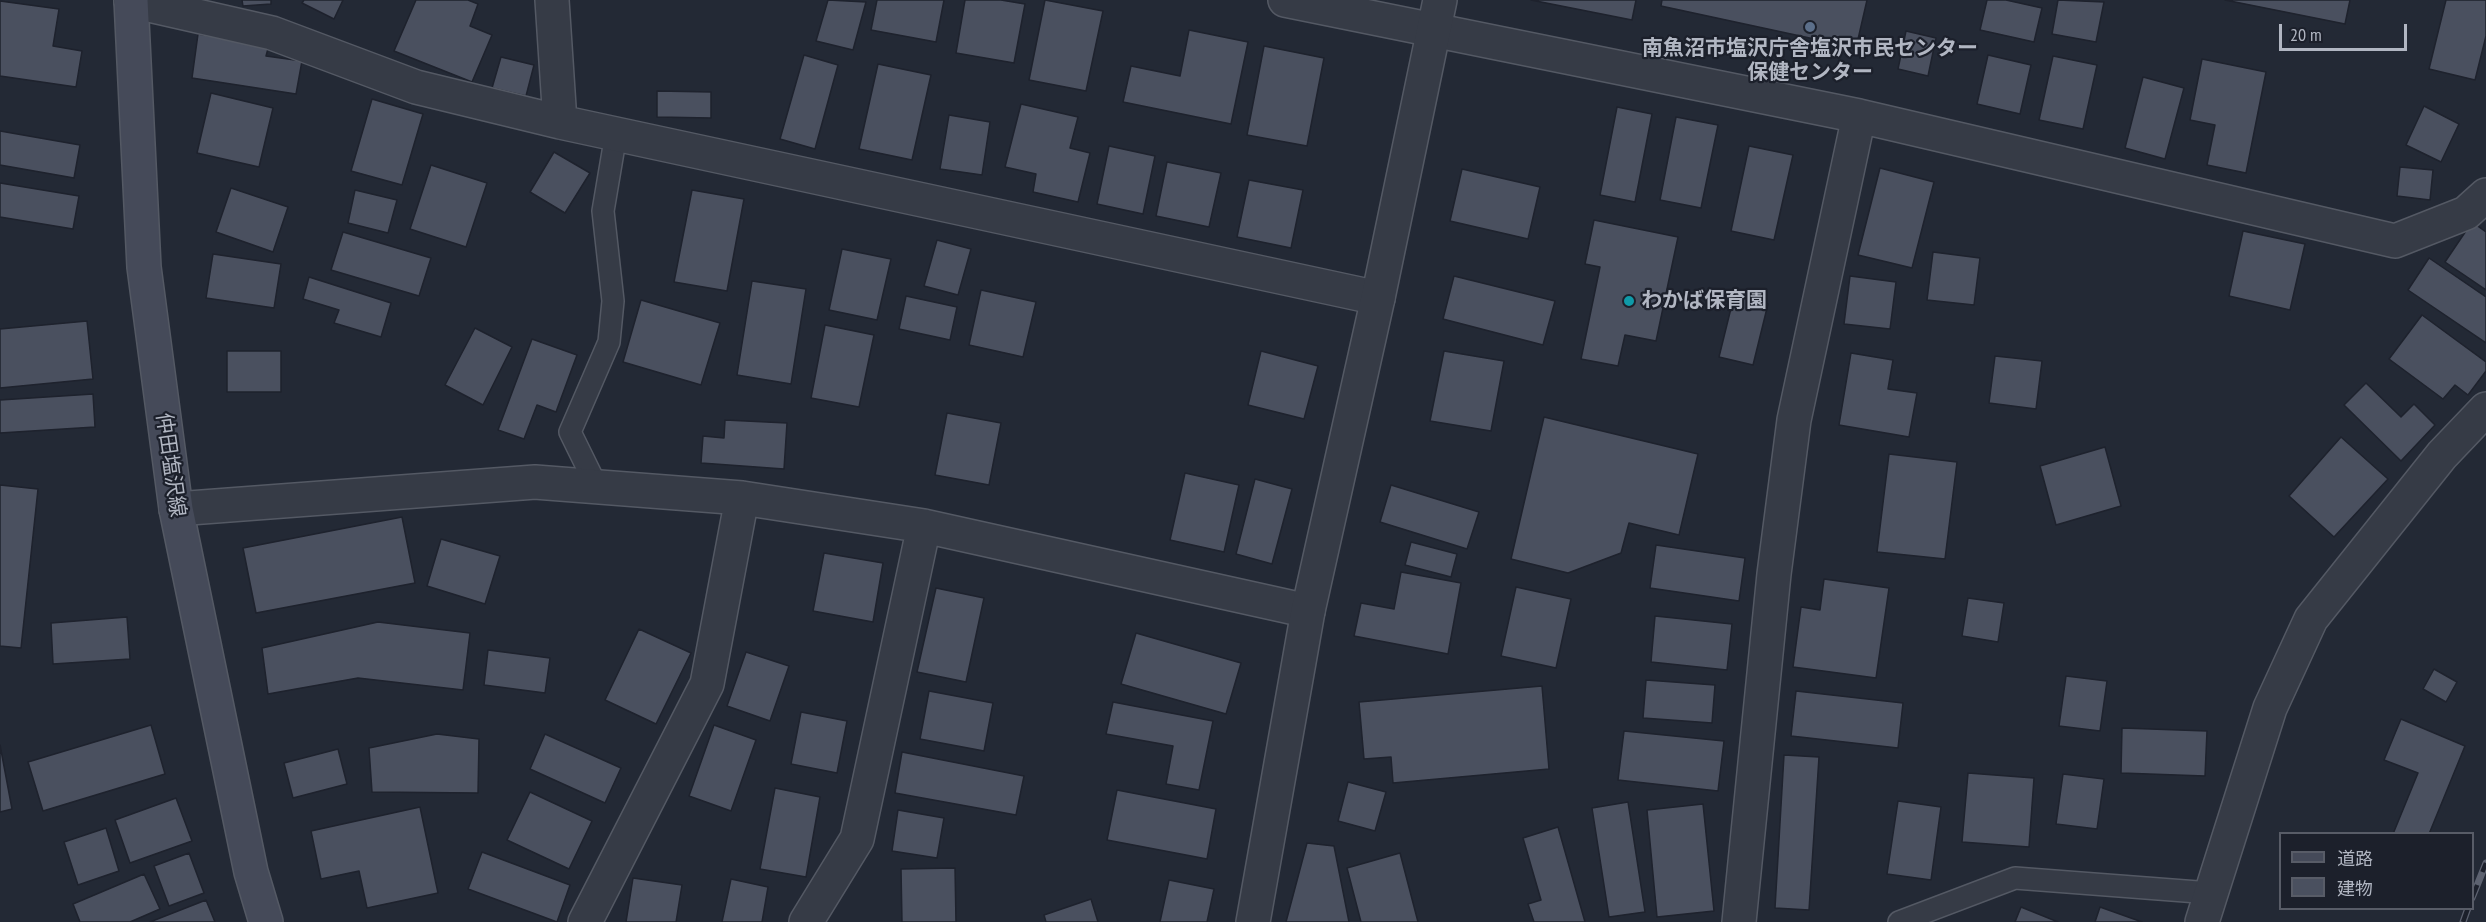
<!DOCTYPE html>
<html>
<head>
<meta charset="utf-8">
<style>
  body { margin:0 }
  #map { position:relative; width:2486px; height:922px; overflow:hidden; background:#232935; font-family:"PT Sans Narrow","Noto Sans JP",sans-serif }
  canvas { display:block }
  .legend { position:absolute; left:2279px; top:832px; width:195px; height:78px; box-sizing:border-box; background:#1c202b; border:2px solid #585c67; margin:0; padding:8px 10px; list-style:none; font-size:18px; color:#b1b6c2 }
  .legend li { display:flex; align-items:center; gap:12px; height:30px }
  .legend b { width:30px; border:2px solid #585c67 }
  .scale { position:absolute; left:2279px; top:24px; width:128px; height:27px; box-sizing:border-box; border:3px solid #b1b6c2; border-top:0; padding-left:8px; font-size:18px; line-height:21px; white-space:nowrap; color:#b1b6c2; -webkit-text-stroke:4px #1c202b; paint-order:stroke }
</style>
</head>
<body>
<div id="map">
<canvas width="2486" height="922"></canvas>
<ul class="legend">
<li><b style="height:8px;background:#454a59"></b>道路</li>
<li><b style="height:16px;background:#4a505f"></b>建物</li>
</ul>
<div class="scale">20 m</div>
</div>
<script>
const context = document.querySelector('canvas').getContext('2d');
context.lineJoin = 'round';
function fillPath(path, color) { context.fillStyle = color; context.fill(path, 'evenodd'); }
const shape = rows => new Path2D(rows.map(r => 'M' + r).join(''));
function trace(path, color, width, dash) { context.strokeStyle = color; context.lineWidth = width; context.lineCap = dash ? 'butt' : 'round'; context.setLineDash(dash || []); context.stroke(path); }
function write(font, color, halo, rows, align = 'center') {
  context.font = font + ' "PT Sans Narrow","Noto Sans JP",sans-serif'; context.lineWidth = 4.5; context.setLineDash([]); context.textBaseline = 'middle'; context.strokeStyle = halo; context.fillStyle = color; for (const [text, x, y, turn = 0] of rows) {
    context.save(); context.translate(x, y); context.rotate((+turn || 0) * Math.PI / 180); context.textAlign = isNaN(turn) ? turn : align; if (halo) context.strokeText(text, 0, 0); context.fillText(text, 0, 0); context.restore();
  }
}
const building = shape([
  [242,0,271,0,271,4,243,6,242,0],
  [304,0,343,0,334,19,302,3,304,0],
  [416,0,468,0,478,4,470,26,492,35,472,82,394,51,416,0],
  [828,0,866,2,853,50,816,41,828,0],
  [877,0,944,0,936,42,871,30,877,0],
  [965,0,1001,0,1025,4,1014,63,956,53,965,0],
  [1045,0,1103,11,1086,91,1029,80,1045,0],
  [1531,0,1636,0,1632,20,1531,0],
  [1662,0,1867,0,1856,48,1661,6,1662,0],
  [1987,0,2006,0,2042,8,2034,42,1980,30,1987,0],
  [2058,0,2104,2,2096,42,2052,34,2058,0],
  [2225,0,2350,0,2345,24,2225,0],
  [2446,0,2486,0,2486,36,2475,80,2429,69,2446,0],
  [0,1,59,9,53,46,82,51,76,87,0,76,0,1],
  [1189,30,1248,42,1231,124,1123,102,1131,66,1180,76,1189,30],
  [1906,31,1936,38,1928,76,1898,69,1906,31],
  [198,34,269,45,266,56,302,61,296,94,192,78,198,34],
  [1264,46,1324,58,1307,146,1247,135,1264,46],
  [804,55,838,65,815,149,780,139,804,55],
  [1988,55,2031,65,2020,114,1977,104,1988,55],
  [2053,56,2097,65,2083,129,2039,120,2053,56],
  [501,57,534,65,526,96,492,88,501,57],
  [2202,59,2266,72,2246,173,2207,165,2215,125,2190,120,2202,59],
  [878,64,931,75,912,160,859,149,878,64],
  [2143,77,2184,88,2165,159,2125,148,2143,77],
  [657,91,711,92,711,118,657,117,657,91],
  [211,93,273,108,259,167,197,153,211,93],
  [372,99,423,114,402,185,351,171,372,99],
  [1021,104,1078,117,1070,148,1090,153,1078,202,1033,192,1036,174,1005,167,1021,104],
  [2424,106,2459,124,2441,162,2406,145,2424,106],
  [1617,107,1652,114,1635,202,1600,195,1617,107],
  [949,115,990,122,982,175,940,169,949,115],
  [1676,117,1718,125,1701,208,1660,200,1676,117],
  [0,131,80,145,74,178,0,165,0,131],
  [1109,146,1155,156,1143,214,1097,204,1109,146],
  [1749,146,1793,155,1774,240,1731,231,1749,146],
  [554,152,590,173,565,213,530,192,554,152],
  [1167,162,1221,173,1209,227,1156,216,1167,162],
  [431,165,487,183,466,247,410,229,431,165],
  [2400,167,2433,170,2430,200,2397,196,2400,167],
  [1880,168,1934,182,1912,268,1858,255,1880,168],
  [1462,169,1540,187,1528,239,1450,221,1462,169],
  [1249,180,1303,190,1291,248,1237,237,1249,180],
  [0,183,79,196,73,229,0,217,0,183],
  [231,188,288,207,273,252,216,232,231,188],
  [355,190,397,200,388,233,348,223,355,190],
  [692,190,744,199,727,291,674,282,692,190],
  [1594,220,1678,237,1656,341,1625,335,1618,366,1581,359,1600,267,1585,264,1594,220],
  [2472,222,2486,232,2486,290,2445,262,2472,222],
  [2243,231,2305,244,2290,310,2229,296,2243,231],
  [343,232,431,258,419,296,331,270,343,232],
  [937,240,971,249,958,295,924,286,937,240],
  [842,249,891,259,877,320,829,310,842,249],
  [1933,252,1980,258,1974,305,1927,300,1933,252],
  [213,254,281,264,274,308,206,298,213,254],
  [2429,258,2486,297,2486,343,2408,290,2429,258],
  [1454,276,1555,301,1543,345,1443,319,1454,276],
  [1850,276,1896,282,1890,329,1844,324,1850,276],
  [309,277,391,303,381,337,334,323,339,310,303,299,309,277],
  [752,281,806,289,791,384,737,375,752,281],
  [981,290,1036,302,1023,357,969,345,981,290],
  [906,296,957,307,950,340,899,329,906,296],
  [1734,296,1768,304,1753,365,1719,357,1734,296],
  [641,300,720,323,701,385,623,362,641,300],
  [2422,315,2486,362,2486,371,2468,395,2455,385,2443,399,2389,359,2422,315],
  [87,321,93,379,0,388,0,329,87,321],
  [825,325,874,335,859,407,811,398,825,325],
  [475,328,512,347,483,405,445,385,475,328],
  [532,339,577,355,556,412,537,405,524,439,498,430,532,339],
  [227,351,281,351,281,392,227,392,227,351],
  [1261,351,1318,366,1304,419,1248,405,1261,351],
  [1444,351,1504,361,1491,431,1430,421,1444,351],
  [1851,353,1893,360,1888,389,1917,393,1909,437,1839,425,1851,353],
  [1995,356,2042,361,2036,409,1989,403,1995,356],
  [2366,383,2401,417,2414,404,2435,425,2401,461,2344,405,2366,383],
  [93,394,95,427,0,433,0,400,93,394],
  [947,413,1001,423,989,485,935,475,947,413],
  [1544,417,1698,454,1679,535,1629,523,1621,553,1568,573,1511,559,1544,417],
  [725,420,787,423,784,469,701,463,703,436,724,438,725,420],
  [2341,437,2388,479,2334,537,2289,496,2341,437],
  [2105,447,2121,506,2056,525,2040,466,2105,447],
  [1889,454,1957,462,1945,559,1877,552,1889,454],
  [1185,473,1239,485,1224,552,1170,540,1185,473],
  [1255,479,1292,489,1272,564,1236,554,1255,479],
  [0,485,38,489,21,648,0,646,0,485],
  [1391,485,1479,512,1467,549,1380,522,1391,485],
  [402,517,415,583,256,613,243,548,402,517],
  [441,539,500,556,485,604,427,586,441,539],
  [1411,542,1457,554,1451,577,1405,565,1411,542],
  [1656,545,1745,558,1739,601,1650,588,1656,545],
  [824,553,883,563,873,622,813,611,824,553],
  [1401,572,1461,583,1448,654,1354,636,1361,603,1394,609,1401,572],
  [1824,579,1889,588,1876,678,1793,667,1801,607,1820,610,1824,579],
  [1516,587,1571,599,1556,668,1501,656,1516,587],
  [936,588,984,598,966,682,917,672,936,588],
  [1968,598,2004,603,1998,642,1962,636,1968,598],
  [1655,616,1732,624,1727,670,1651,662,1655,616],
  [127,617,130,659,53,664,51,623,127,617],
  [378,622,470,633,463,690,358,678,268,694,262,648,378,622],
  [639,629,691,653,656,724,605,700,639,629],
  [1136,633,1241,663,1226,714,1121,684,1136,633],
  [488,650,550,658,545,693,484,685,488,650],
  [746,652,789,666,770,721,727,706,746,652],
  [2434,669,2457,682,2446,702,2423,689,2434,669],
  [2066,676,2107,681,2100,731,2059,726,2066,676],
  [1646,680,1715,685,1712,723,1643,718,1646,680],
  [1542,686,1549,769,1393,783,1391,757,1364,759,1359,702,1542,686],
  [929,691,993,703,984,751,920,739,929,691],
  [1796,691,1903,703,1898,748,1791,736,1796,691],
  [1113,702,1213,721,1199,790,1166,784,1173,746,1106,734,1113,702],
  [801,712,847,721,837,773,791,764,801,712],
  [2401,719,2465,746,2429,834,2393,834,2418,773,2384,760,2401,719],
  [151,725,165,774,43,811,28,762,151,725],
  [714,725,756,740,731,811,689,796,714,725],
  [2122,728,2207,731,2205,776,2121,773,2122,728],
  [1624,731,1724,741,1718,791,1618,780,1624,731],
  [437,734,479,739,478,793,372,792,369,748,437,734],
  [545,734,621,768,605,803,530,769,545,734],
  [0,745,12,809,0,812,0,745],
  [338,749,347,784,293,798,284,763,338,749],
  [902,752,1024,776,1016,815,895,793,902,752],
  [1784,755,1819,757,1809,910,1775,908,1784,755],
  [1968,773,2034,778,2029,847,1962,842,1968,773],
  [2063,774,2104,779,2097,829,2056,824,2063,774],
  [1348,782,1386,792,1375,831,1338,821,1348,782],
  [775,788,820,797,806,877,760,869,775,788],
  [1117,790,1216,809,1207,859,1107,840,1117,790],
  [530,792,592,821,569,869,507,840,530,792],
  [176,798,192,841,130,863,115,820,176,798],
  [1898,801,1941,807,1931,880,1887,874,1898,801],
  [1628,802,1645,912,1609,917,1592,808,1628,802],
  [1703,804,1714,911,1657,917,1647,810,1703,804],
  [420,807,438,893,367,908,359,871,321,879,311,831,420,807],
  [898,810,944,818,937,858,892,851,898,810],
  [1558,827,1585,922,1534,922,1528,904,1541,900,1523,838,1558,827],
  [106,828,119,871,78,885,64,842,106,828],
  [1307,843,1334,846,1349,922,1286,922,1307,843],
  [482,852,570,885,557,922,468,889,482,852],
  [189,853,204,893,169,906,154,866,189,853],
  [1400,853,1418,922,1361,922,1347,868,1400,853],
  [955,868,956,922,902,922,901,869,955,868],
  [144,874,160,909,130,922,80,922,73,904,144,874],
  [633,878,682,885,676,922,626,922,633,878],
  [731,879,768,887,762,922,722,922,731,879],
  [1169,880,1214,889,1207,922,1160,922,1169,880],
  [1091,899,1098,922,1046,922,1044,915,1091,899],
  [206,900,215,922,150,922,206,900],
  [2021,907,2058,922,2015,922,2021,907],
  [2100,907,2142,922,2095,922,2100,907]
]);
const service = shape([
  [597,487,570,432,609,342,613,301,603,211,616,134],
  [1899,922,2015,878,2211,893]
]);
const minor = shape([
  [552,0,560,122],
  [1285,0,1859,116,2395,241,2466,213,2486,195],
  [131,1,272,33,416,87,560,122,1378,298],
  [176,509,535,482,742,498,924,526,1308,611],
  [585,922,707,684,742,498],
  [806,922,857,839,924,526],
  [1739,922,1774,574,1794,420,1859,116],
  [2202,922,2270,708,2311,619,2442,455,2486,409]
]);
const tertiary = shape([
  [1253,922,1308,611,1378,298,1440,0]
]);
const secondary = shape([
  [131,0,144,267,176,509,251,872,266,922]
]);
const rail = shape([
  [2472,898,2486,863],
  [2463,922,2468,908]
]);
const markers = [
  [1810,27,6,"#5c6f8a"],
  [1629,301,6,"#0f9aa8"]
];
const poiNames = [
  ["南魚沼市塩沢庁舎塩沢市民センター",1810,49],
  ["保健センター",1810,73],
  ["わかば保育園",1641,301,"left"]
];
const streetNames = [
  ["仲田塩沢線",170,465,82]
];
fillPath(building, '#4a505f');
trace(building, '#1e222d', 1.5);
trace(service, '#545964', 24);
trace(minor, '#545964', 36);
trace(tertiary, '#545964', 36);
trace(secondary, '#545964', 36);
trace(service, '#363b46', 21);
trace(minor, '#363b46', 33);
trace(tertiary, '#363b46', 33);
trace(secondary, '#454a59', 33);
trace(rail, '#5d6270', 7);
trace(rail, '#1c202b', 4.5, [14]);
for (const [x, y, r, color] of markers) { const dot = new Path2D(); dot.arc(x, y, r, 0, 2 * Math.PI); context.fillStyle = color; context.fill(dot); trace(dot, '#1c202b', 2); }
write('bold 21px', '#b1b6c2', '#1c202b', poiNames);
write('21px', '#b1b6c2', '#1c202b', streetNames);
</script>
</body>
</html>
